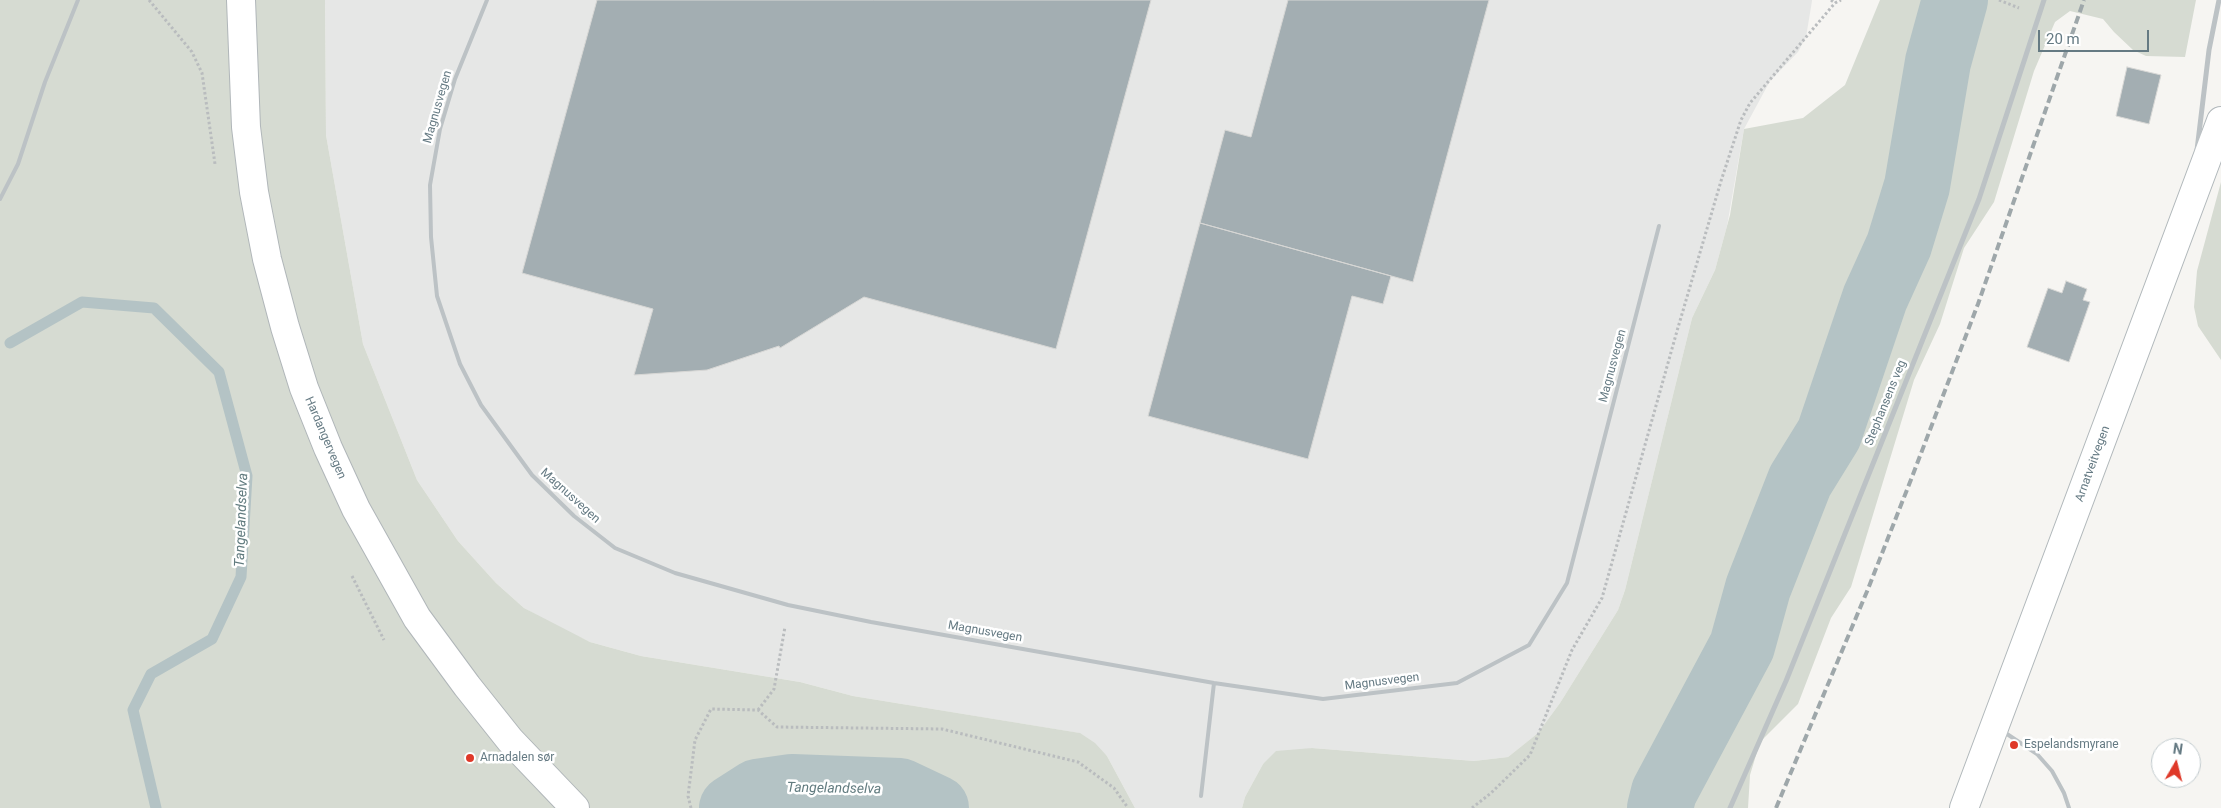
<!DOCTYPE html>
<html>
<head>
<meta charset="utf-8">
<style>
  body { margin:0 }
  #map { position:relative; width:2221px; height:808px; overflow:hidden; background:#f6f5f2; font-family:Roboto,sans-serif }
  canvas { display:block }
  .north { position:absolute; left:2151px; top:738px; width:50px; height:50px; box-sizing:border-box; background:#fff; border:1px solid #c1cacd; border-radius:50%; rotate:8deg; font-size:14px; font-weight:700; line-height:20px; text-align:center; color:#657a83 }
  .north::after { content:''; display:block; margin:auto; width:18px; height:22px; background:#df3929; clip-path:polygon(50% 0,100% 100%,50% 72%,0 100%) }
  .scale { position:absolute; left:2038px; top:30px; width:111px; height:22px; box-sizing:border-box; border:2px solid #657a83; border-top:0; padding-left:6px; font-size:15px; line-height:18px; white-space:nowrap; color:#657a83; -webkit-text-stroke:4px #fff; paint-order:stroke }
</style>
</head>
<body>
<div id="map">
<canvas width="2221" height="808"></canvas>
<div class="north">N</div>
<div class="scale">20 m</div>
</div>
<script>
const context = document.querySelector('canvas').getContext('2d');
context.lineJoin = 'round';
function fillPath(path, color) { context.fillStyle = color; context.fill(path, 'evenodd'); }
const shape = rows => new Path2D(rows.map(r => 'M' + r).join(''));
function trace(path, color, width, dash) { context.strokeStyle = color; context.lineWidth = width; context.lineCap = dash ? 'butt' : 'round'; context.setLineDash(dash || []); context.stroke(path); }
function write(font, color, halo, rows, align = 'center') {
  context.font = font + ' Roboto,sans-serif'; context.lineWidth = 5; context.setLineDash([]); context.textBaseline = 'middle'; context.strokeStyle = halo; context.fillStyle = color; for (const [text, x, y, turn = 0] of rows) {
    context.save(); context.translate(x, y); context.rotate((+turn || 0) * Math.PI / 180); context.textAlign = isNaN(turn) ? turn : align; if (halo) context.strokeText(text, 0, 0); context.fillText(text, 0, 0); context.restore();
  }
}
const built = shape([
  [325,0,1812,0,1812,1,1806,37,1798,52,1770,81,1744,129,1727,226,1715,270,1692,318,1625,590,1618,610,1560,703,1538,733,1508,757,1474,761,1312,748,1263,764,1245,797,1242,808,1135,808,1107,756,1079,733,853,696,800,682,641,656,590,642,558,627,524,608,496,583,458,541,417,480,363,344,326,135]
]);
const green = shape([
  [0,0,325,0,326,135,363,344,417,480,458,541,496,583,524,608,590,642,641,656,800,682,853,696,1080,733,1095,743,1107,756,1135,808,0,808],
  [1880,0,2196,0,2185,57,2146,56,2133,50,2114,32,2103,19,2070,11,2055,22,2034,71,1994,202,1964,248,1940,324,1914,380,1851,587,1831,618,1798,704,1760,742,1750,775,1748,808,1242,808,1245,797,1263,764,1276,751,1312,748,1474,761,1508,757,1538,733,1560,703,1618,610,1625,590,1692,318,1715,270,1730,215,1744,129,1803,118,1845,85],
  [2221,182,2221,360,2198,326,2194,307,2197,271]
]);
const stream = shape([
  [10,343,82,302,154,308,219,372,247,476,241,577,212,639,151,674,133,710,156,808]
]);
const river = shape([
  [732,808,757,792,792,787,900,791,936,808],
  [1660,808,1664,792,1742,646,1758,588,1800,481,1829,434,1875,298,1899,245,1917,186,1938,62,1955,0]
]);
const building = shape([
  [597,0,1151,0,1056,349,864,297,780,348,779,346,707,370,634,375,653,309,522,273,597,0],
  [1288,0,1489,0,1413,282,1200,223,1225,130,1251,137,1288,0],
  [2127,67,2161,75,2149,124,2116,116,2127,67],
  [1200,223,1391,276,1383,304,1352,296,1308,459,1148,416,1200,223],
  [2066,281,2087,289,2083,300,2090,302,2069,362,2027,347,2048,288,2062,293,2066,281]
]);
const path = shape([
  [149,0,192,52,202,73,215,164],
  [1831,0,1835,3],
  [1999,0,2019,8],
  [352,576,384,640],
  [758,710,774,689,785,627],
  [691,808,688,796,695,740,711,709,758,710,777,727,942,729,1078,762,1114,788,1128,808],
  [1472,808,1491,793,1530,755,1572,650,1602,598,1677,331,1721,181,1741,120,1750,103,1835,3,1841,0]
]);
const lane = shape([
  [487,0,455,79,440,129,430,185,431,237,437,296,460,364,481,405,532,475,574,516,615,548,675,573,788,605,871,622,1214,683,1323,699,1457,683,1529,645,1567,583,1659,226],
  [0,199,18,164,45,82,78,0],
  [2004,732,2037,754,2052,771,2064,793,2069,808],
  [1201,796,1214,683]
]);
const street = shape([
  [2197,150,2209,50,2219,0],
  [1730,808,1786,681,1979,199,2044,0]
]);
const secondary = shape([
  [1964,808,2221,121]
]);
const primary = shape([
  [241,0,246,127,254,192,267,259,285,327,304,388,328,448,356,509,417,618,467,686,510,740,575,808]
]);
const rail = shape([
  [1776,808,1868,589,1912,477,1978,304,2084,0]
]);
const markers = [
  [2014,745,5,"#df3929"],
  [470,758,5,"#df3929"]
];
const streetNames = [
  ["Magnusvegen",438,107,-74],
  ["Magnusvegen",1613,366,-75],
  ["Stephansens veg",1886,403,-68],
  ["Hardangervegen",325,438,67],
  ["Arnatveitvegen",2093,464,-70],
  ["Magnusvegen",570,496,42],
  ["Magnusvegen",985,632,10],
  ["Magnusvegen",1382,682,-7]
];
const poiNames = [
  ["Espelandsmyrane",2024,745],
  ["Arnadalen sør",480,758]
];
const waterNames = [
  ["Tangelandselva",242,520,-88],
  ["Tangelandselva",834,789,1]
];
fillPath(built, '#e6e7e6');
fillPath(green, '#d6dbd2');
trace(stream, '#b4c3c5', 11);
trace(river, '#b4c3c5', 66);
fillPath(building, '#a3aeb2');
trace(building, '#d7d7d5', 1);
trace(secondary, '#b1b8bb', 30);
trace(primary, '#b0b6b9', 30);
trace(path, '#b9bcbe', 3, [2.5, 2.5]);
trace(lane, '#bcc2c5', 4);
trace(street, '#bcc2c5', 5);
trace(secondary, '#fff', 28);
trace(primary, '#fff', 28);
trace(rail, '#9ea7aa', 4, [8, 4]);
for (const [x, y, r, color] of markers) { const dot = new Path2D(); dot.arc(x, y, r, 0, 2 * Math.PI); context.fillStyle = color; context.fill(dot); trace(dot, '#fff', 2); }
write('12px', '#657a83', '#fff', streetNames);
write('12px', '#657a83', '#fff', poiNames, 'left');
write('italic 14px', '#617b7f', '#fff', waterNames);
</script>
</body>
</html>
